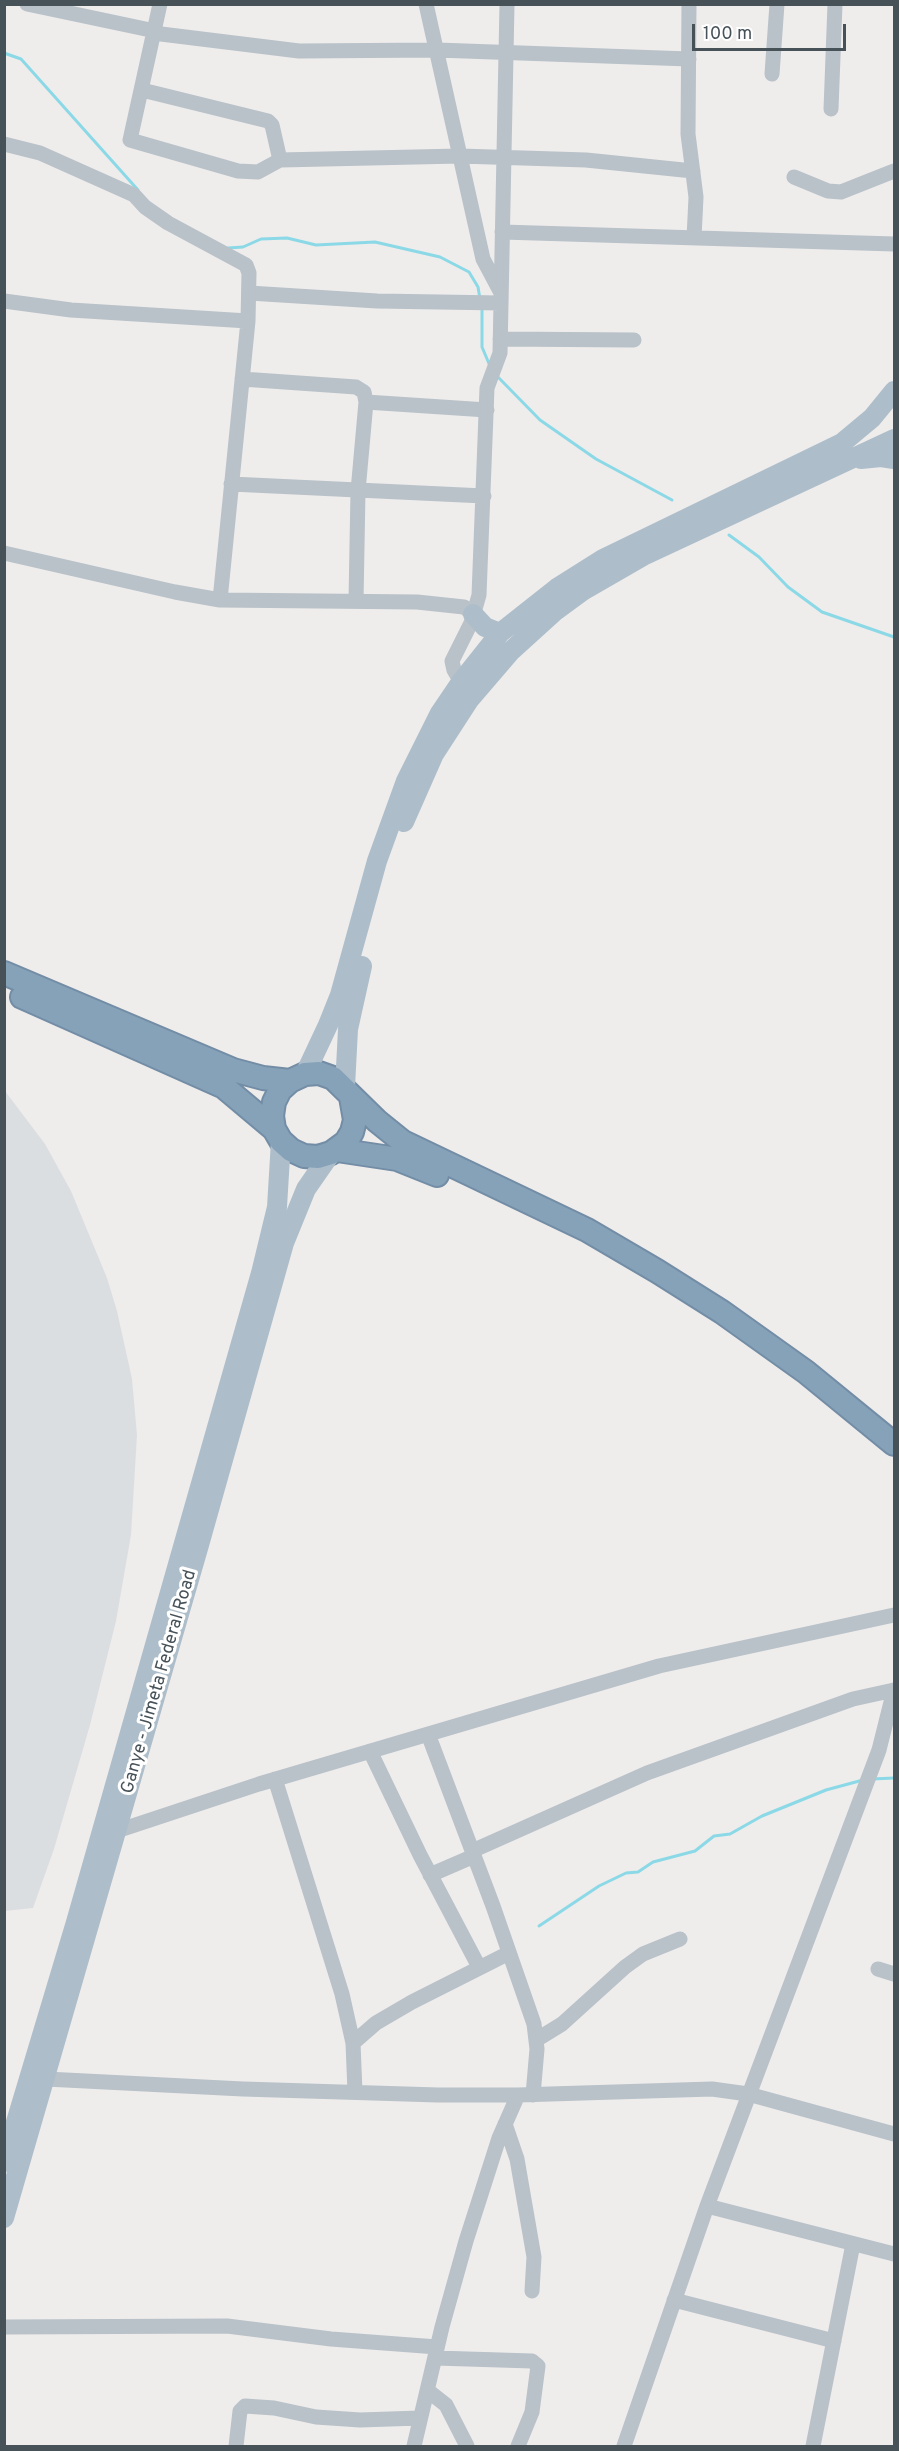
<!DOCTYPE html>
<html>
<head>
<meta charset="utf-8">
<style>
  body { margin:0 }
  #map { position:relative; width:899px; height:2451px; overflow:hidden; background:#efecec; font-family:Overpass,sans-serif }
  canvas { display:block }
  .frame { position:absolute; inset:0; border:6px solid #465158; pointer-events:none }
  .scale { position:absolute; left:692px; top:24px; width:154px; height:27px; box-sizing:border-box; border:3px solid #465158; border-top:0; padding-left:8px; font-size:18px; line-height:21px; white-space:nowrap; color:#465158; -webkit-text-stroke:4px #fff; paint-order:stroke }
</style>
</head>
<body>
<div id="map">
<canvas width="899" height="2451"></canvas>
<div class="frame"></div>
<div class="scale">100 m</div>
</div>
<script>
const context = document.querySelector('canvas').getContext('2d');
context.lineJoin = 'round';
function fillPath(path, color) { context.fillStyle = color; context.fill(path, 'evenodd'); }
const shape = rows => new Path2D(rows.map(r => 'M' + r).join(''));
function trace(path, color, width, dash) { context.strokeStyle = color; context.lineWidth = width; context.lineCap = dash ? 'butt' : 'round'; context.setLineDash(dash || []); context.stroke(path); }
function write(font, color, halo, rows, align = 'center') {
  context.font = font + ' Overpass,sans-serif'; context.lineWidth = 6; context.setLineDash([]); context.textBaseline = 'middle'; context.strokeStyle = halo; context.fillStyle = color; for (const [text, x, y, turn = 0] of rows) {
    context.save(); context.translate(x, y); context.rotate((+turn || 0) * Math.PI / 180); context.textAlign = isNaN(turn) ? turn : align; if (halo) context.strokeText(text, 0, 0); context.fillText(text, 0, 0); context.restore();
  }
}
const airport = shape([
  [5,1091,45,1144,71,1191,107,1278,117,1311,132,1379,137,1435,131,1535,116,1621,90,1725,54,1849,33,1908,5,1911]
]);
const stream = shape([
  [4,53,21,59,138,190],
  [228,248,243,247,261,239,287,238,316,245,375,242,440,257,469,272,478,287,480,299],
  [482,308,482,347,490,366],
  [497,376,540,420,596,459,672,500],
  [729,535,759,557,788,587,822,612,894,637],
  [872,1779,894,1778],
  [539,1926,599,1886,626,1873,638,1872,653,1862,695,1851,714,1836,730,1834,762,1816,826,1790,863,1780]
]);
const minor = shape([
  [27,4,155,31,161,34,299,51,437,50,689,59],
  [160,4,130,140,238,171,258,172,280,160,460,156,586,160,693,171],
  [426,4,483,259,500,291],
  [689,4,688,134,696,197,694,238],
  [772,74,777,4],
  [142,90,268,121,272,125,280,160],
  [831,109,835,4],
  [4,144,40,153,134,195,145,207,168,223,246,265,249,273,248,321,220,600],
  [794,177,828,191,841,192,894,171],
  [502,232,894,244],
  [249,293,377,301,501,303],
  [4,301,71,310,248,321],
  [500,339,634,340],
  [242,379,356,387,364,392,366,402,358,491,356,601],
  [366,402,487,410],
  [231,484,484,496],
  [4,553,175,592,220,600,417,602,464,607,473,614],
  [461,682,454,670,452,661,471,623,479,595,487,388,500,353,507,4],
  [428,1734,493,1906,534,2024,537,2049,533,2095],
  [370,1751,420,1855,479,1967],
  [275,1779,342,1994,353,2043,355,2092],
  [117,1831,259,1784,659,1666,894,1615],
  [472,1851,647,1773,853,1699,894,1690],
  [430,1875,474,1856],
  [878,1969,894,1974],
  [536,2040,562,2024,625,1967,643,1954,680,1939],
  [353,2043,376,2023,412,2002,509,1953],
  [46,2079,243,2089,438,2095,518,2095,712,2089,748,2094,894,2134],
  [505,2124,517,2159,534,2257,532,2291],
  [707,2206,894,2254],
  [674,2300,834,2341],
  [4,2327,227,2326,331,2339,437,2347],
  [435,2358,532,2361,538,2366,532,2412,518,2446],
  [427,2390,446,2405,467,2446],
  [236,2446,240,2411,245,2406,274,2408,316,2417,360,2420,420,2418],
  [414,2446,442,2327,466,2241,499,2138,518,2095],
  [624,2446,707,2206,879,1750,894,1690],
  [813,2446,853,2244]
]);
const major = shape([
  [861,459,881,457,894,459],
  [473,614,485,627,500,633],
  [404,822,434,754,469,700,511,651,554,612,584,590,643,556,894,439],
  [305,1074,328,1025,340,995,377,861,406,781,440,713,461,682,500,633,557,588,603,559,842,443,872,418,894,391],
  [345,1087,348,1029,362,966],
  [4,2162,76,1922,261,1273,277,1207,281,1141],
  [4,2218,199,1545,284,1243,306,1189,331,1153]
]);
const highway = shape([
  [4,973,233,1070,263,1078,290,1081],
  [22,997,224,1087,274,1129],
  [351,1097,355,1120,352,1132,346,1142,331,1153,318,1157,304,1156,291,1150,281,1141,274,1129,272,1116,274,1102,280,1090,290,1081,305,1074,319,1073,333,1078,377,1121,403,1142,587,1230,657,1271,722,1312,806,1372,894,1444],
  [337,1150,397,1159,437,1175]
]);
const streetNames = [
  ["Ganye - Jimeta Federal Road",160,1682,-74]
];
fillPath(airport, '#dbdee1');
trace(stream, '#8bd9e6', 3);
trace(highway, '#728da5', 26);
trace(minor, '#b8c2c8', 15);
trace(major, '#adbeca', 20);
trace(highway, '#86a2b9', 22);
write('18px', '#465158', '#fff', streetNames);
</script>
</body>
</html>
